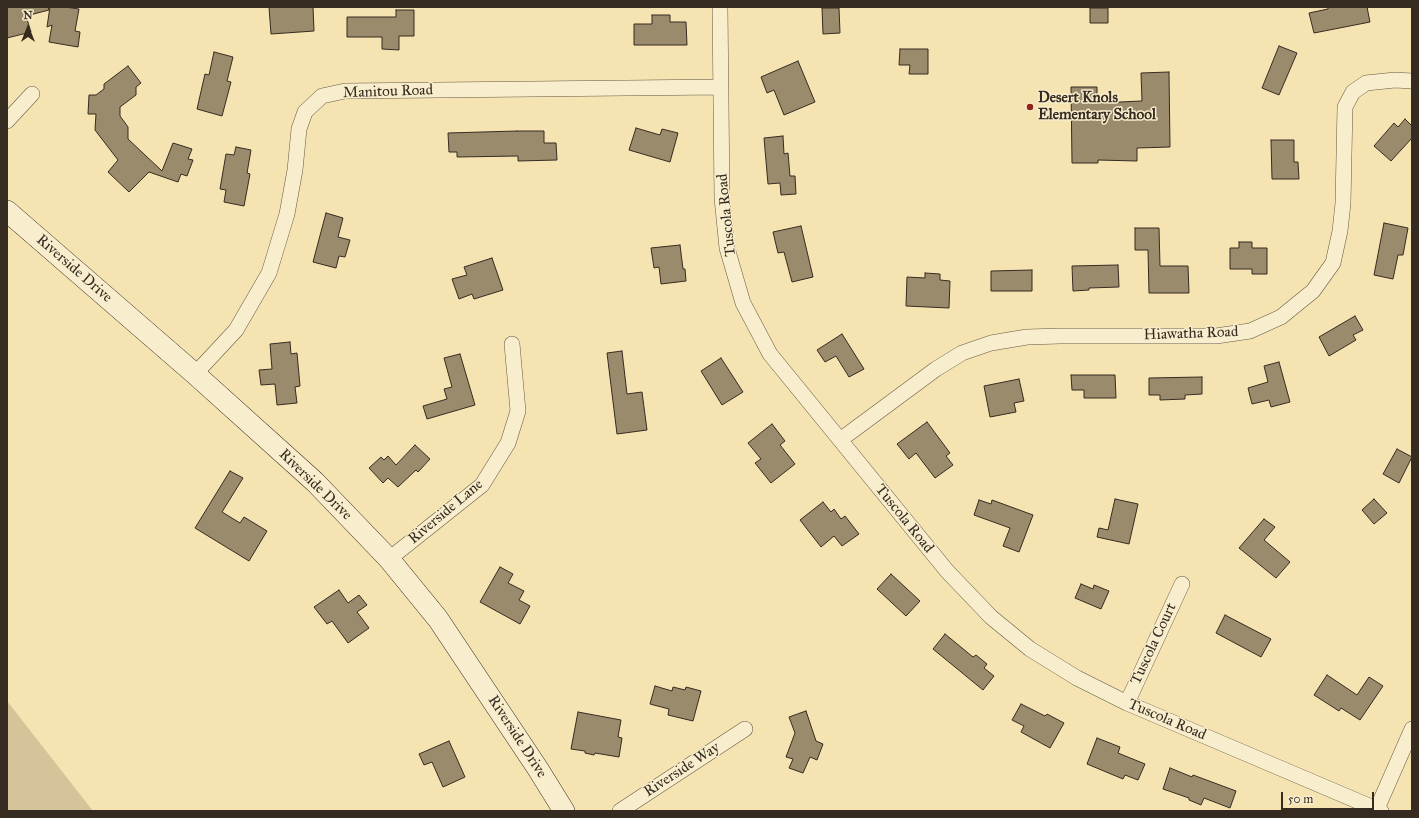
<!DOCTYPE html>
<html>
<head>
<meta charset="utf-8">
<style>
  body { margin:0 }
  #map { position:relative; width:1419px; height:818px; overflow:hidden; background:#f5e3b1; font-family:"IM FELL Great Primer",serif }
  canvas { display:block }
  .frame { position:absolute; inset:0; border:8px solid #362b21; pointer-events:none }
  .north { position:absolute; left:8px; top:8px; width:40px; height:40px; -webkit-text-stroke:3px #f8edcc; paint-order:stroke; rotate:0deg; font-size:11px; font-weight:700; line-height:16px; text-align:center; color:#362b21 }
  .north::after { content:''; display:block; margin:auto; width:14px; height:18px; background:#362b21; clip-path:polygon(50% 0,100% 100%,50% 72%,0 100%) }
  .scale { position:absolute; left:1281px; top:792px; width:93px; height:18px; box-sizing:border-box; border:2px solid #362b21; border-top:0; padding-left:5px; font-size:12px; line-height:14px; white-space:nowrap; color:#362b21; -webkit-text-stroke:3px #f8edcc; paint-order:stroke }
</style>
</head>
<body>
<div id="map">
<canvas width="1419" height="818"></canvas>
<div class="frame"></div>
<div class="north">N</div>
<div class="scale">50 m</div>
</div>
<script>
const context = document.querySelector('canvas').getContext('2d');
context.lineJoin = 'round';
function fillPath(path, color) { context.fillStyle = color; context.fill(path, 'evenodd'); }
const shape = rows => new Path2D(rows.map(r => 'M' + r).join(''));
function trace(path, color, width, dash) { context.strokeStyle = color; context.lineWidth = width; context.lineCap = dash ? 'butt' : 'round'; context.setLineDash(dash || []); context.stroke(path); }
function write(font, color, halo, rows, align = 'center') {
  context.font = font + ' "IM FELL Great Primer",serif'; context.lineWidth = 3; context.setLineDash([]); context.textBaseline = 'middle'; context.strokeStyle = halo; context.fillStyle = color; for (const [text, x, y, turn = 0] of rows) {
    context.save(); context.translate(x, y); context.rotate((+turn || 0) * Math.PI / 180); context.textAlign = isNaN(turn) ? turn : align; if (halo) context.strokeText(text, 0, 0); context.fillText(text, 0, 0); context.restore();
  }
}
const green = shape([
  [7,701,93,811,7,811]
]);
const building = shape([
  [7,7,48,7,49,10,26,16,31,32,7,38,7,7],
  [50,7,65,7,79,9,75,31,80,32,78,47,49,42,52,25,47,27,50,7],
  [269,7,313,7,314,31,271,34,269,7],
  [1328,7,1367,7,1370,22,1314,33,1309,13,1328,9,1328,7],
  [822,8,839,8,840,33,823,34,822,8],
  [1090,8,1108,8,1108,23,1090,23,1090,8],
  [396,10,414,10,414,36,399,36,399,50,382,49,382,37,347,37,347,17,396,17,396,10],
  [652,15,670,15,670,22,686,22,687,45,634,45,634,24,652,24,652,15],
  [1279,46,1297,53,1279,95,1262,88,1279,46],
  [900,49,928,49,928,74,909,74,910,65,899,65,900,49],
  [214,52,233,57,227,81,231,82,222,116,197,109,205,74,209,75,214,52],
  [798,61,815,102,784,115,774,90,767,93,761,77,798,61],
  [128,66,141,83,136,87,136,95,120,107,120,116,128,127,128,139,162,171,173,143,192,149,188,159,193,160,187,176,181,174,178,182,149,172,129,192,108,172,118,160,95,130,96,114,88,114,89,95,96,95,104,89,104,84,128,66],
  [1169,72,1170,147,1137,148,1137,161,1098,160,1098,163,1072,163,1071,87,1097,87,1097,103,1142,101,1141,73,1169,72],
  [1405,119,1412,126,1412,138,1391,161,1374,146,1394,123,1398,127,1405,119],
  [636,128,660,135,662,129,678,133,670,162,629,150,636,128],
  [517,131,544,131,544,143,556,143,557,160,518,161,518,156,457,157,457,152,449,152,448,133,517,131],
  [783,136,784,154,788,153,790,176,795,176,796,194,781,195,780,183,768,184,764,138,783,136],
  [1271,140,1294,140,1294,162,1298,162,1299,179,1272,179,1271,140],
  [236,147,251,150,247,173,250,174,244,206,224,202,226,190,220,189,226,154,234,155,236,147],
  [326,213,343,218,338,237,350,240,345,257,339,256,336,268,313,262,326,213],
  [1384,223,1408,228,1403,255,1398,255,1393,279,1374,275,1384,223],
  [801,226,813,277,792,282,784,252,778,253,773,232,801,226],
  [1135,228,1159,228,1160,266,1188,266,1189,293,1149,293,1148,250,1135,250,1135,228],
  [1239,242,1252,242,1252,248,1267,248,1267,274,1252,274,1252,269,1230,269,1230,248,1239,248,1239,242],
  [680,245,683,269,685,269,686,281,661,284,659,267,654,268,651,248,680,245],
  [492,258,503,290,474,299,472,294,459,299,452,279,467,275,464,267,492,258],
  [1118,265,1119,287,1089,288,1089,290,1073,291,1072,266,1118,265],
  [1032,270,1032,291,991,291,991,271,1032,270],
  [925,273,940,274,940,280,950,281,949,308,906,306,907,277,925,278,925,273],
  [1355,316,1363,330,1353,335,1356,340,1329,356,1319,337,1355,316],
  [842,334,864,369,849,377,836,356,825,362,817,350,842,334],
  [290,342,291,354,297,353,300,386,295,387,297,403,277,405,275,384,261,385,259,370,272,369,270,344,290,342],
  [622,351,627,394,642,392,647,430,617,434,607,353,622,351],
  [460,354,475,405,427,419,423,406,447,399,444,389,452,387,444,358,460,354],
  [721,358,743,392,722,405,701,371,721,358],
  [1279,362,1290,402,1271,407,1269,400,1252,404,1248,388,1268,382,1264,366,1279,362],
  [1071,375,1115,375,1116,398,1084,398,1084,390,1072,390,1071,375],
  [1202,377,1202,394,1185,395,1185,399,1160,400,1160,395,1149,395,1149,378,1202,377],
  [1019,379,1024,401,1014,403,1016,412,990,417,984,386,1019,379],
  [927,422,950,453,946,456,953,465,935,478,916,453,909,459,897,444,927,422],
  [772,424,785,441,780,445,795,464,771,483,755,463,761,459,748,443,772,424],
  [415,445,430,459,418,472,416,470,398,487,388,478,383,483,369,468,381,457,384,460,388,456,396,465,415,445],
  [1397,449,1412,457,1399,483,1383,474,1397,449],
  [230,471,243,478,222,512,240,523,244,517,267,531,249,561,195,528,230,471],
  [1115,499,1138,504,1129,544,1097,537,1099,528,1108,530,1115,499],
  [1374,499,1387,513,1374,524,1362,510,1374,499],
  [979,500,991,504,992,500,1033,515,1019,552,1003,546,1010,528,974,515,979,500],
  [823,502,831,512,834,509,841,519,845,516,859,534,842,546,834,536,821,547,800,520,823,502],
  [1264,519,1275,527,1264,540,1290,562,1276,578,1239,548,1264,519],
  [500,567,513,574,508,583,524,591,519,600,530,606,520,624,480,602,500,567],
  [891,574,920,601,906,616,877,589,891,574],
  [1081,584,1093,589,1094,585,1109,591,1101,609,1075,598,1081,584],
  [339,590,348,603,359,595,367,605,357,612,369,628,348,643,332,621,327,624,314,607,339,590],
  [1225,615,1271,639,1261,657,1216,633,1225,615],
  [945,634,973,657,976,655,987,664,984,668,994,676,983,690,933,649,945,634],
  [1327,675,1357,695,1369,677,1383,686,1360,720,1341,708,1339,711,1314,695,1327,675],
  [655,686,672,691,673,687,685,690,686,687,701,691,693,721,668,715,669,709,650,704,655,686],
  [1021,704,1045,716,1047,714,1064,723,1050,748,1021,732,1024,726,1012,720,1021,704],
  [806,711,816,741,823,744,817,760,810,757,803,773,789,768,793,759,786,757,795,733,789,717,806,711],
  [578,712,621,720,618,737,622,738,619,757,595,753,594,755,585,753,585,751,571,749,578,712],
  [1097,738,1120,747,1118,753,1145,764,1138,780,1125,775,1123,779,1087,764,1097,738],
  [449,741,465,777,443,787,432,762,424,765,419,754,449,741],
  [1170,768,1192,777,1193,775,1236,791,1230,808,1204,798,1201,805,1189,800,1189,798,1163,789,1170,768]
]);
const street = shape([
  [720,7,722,198,727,248,743,303,770,354,947,571,991,617,1030,649,1077,678,1127,703,1381,811],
  [7,121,32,94],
  [195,374,236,330,269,273,287,214,295,170,299,129,305,112,322,96,345,91,720,87],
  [840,440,936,369,962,353,991,343,1027,337,1060,336,1216,336,1250,331,1281,317,1313,291,1333,263,1340,231,1343,203,1345,107,1353,92,1366,83,1395,80,1412,81],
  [389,559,482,485,508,443,518,411,512,344],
  [1127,703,1182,584],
  [620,811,745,729],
  [1376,811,1412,729]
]);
const secondary = shape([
  [7,211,195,374,315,482,389,559,438,619,538,769,564,811]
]);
const markers = [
  [1030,107,4,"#8f2418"]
];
const streetNames = [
  ["Manitou Road",388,92,-2],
  ["Tuscola Road",727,215,-96],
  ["Riverside Drive",74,269,41],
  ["Hiawatha Road",1191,334,-2],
  ["Riverside Drive",315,485,44],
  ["Riverside Lane",446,512,-40],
  ["Tuscola Road",904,519,51],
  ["Tuscola Court",1154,644,-65],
  ["Tuscola Road",1167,720,23],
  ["Riverside Drive",517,737,57],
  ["Riverside Way",682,770,-33]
];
const poiNames = [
  ["Desert Knols",1038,98],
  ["Elementary School",1038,115]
];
fillPath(green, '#d5c499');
fillPath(building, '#998b6c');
trace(building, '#362b21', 1);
trace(street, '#665945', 16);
trace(secondary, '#362b21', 22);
trace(street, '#f8edcc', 15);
trace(secondary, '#f8edcc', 21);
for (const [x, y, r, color] of markers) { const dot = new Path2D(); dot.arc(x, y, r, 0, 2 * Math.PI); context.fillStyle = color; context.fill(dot); trace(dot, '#f8edcc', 1.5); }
write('15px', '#362b21', '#f8edcc', streetNames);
write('bold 15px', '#362b21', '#f8edcc', poiNames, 'left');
</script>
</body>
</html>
